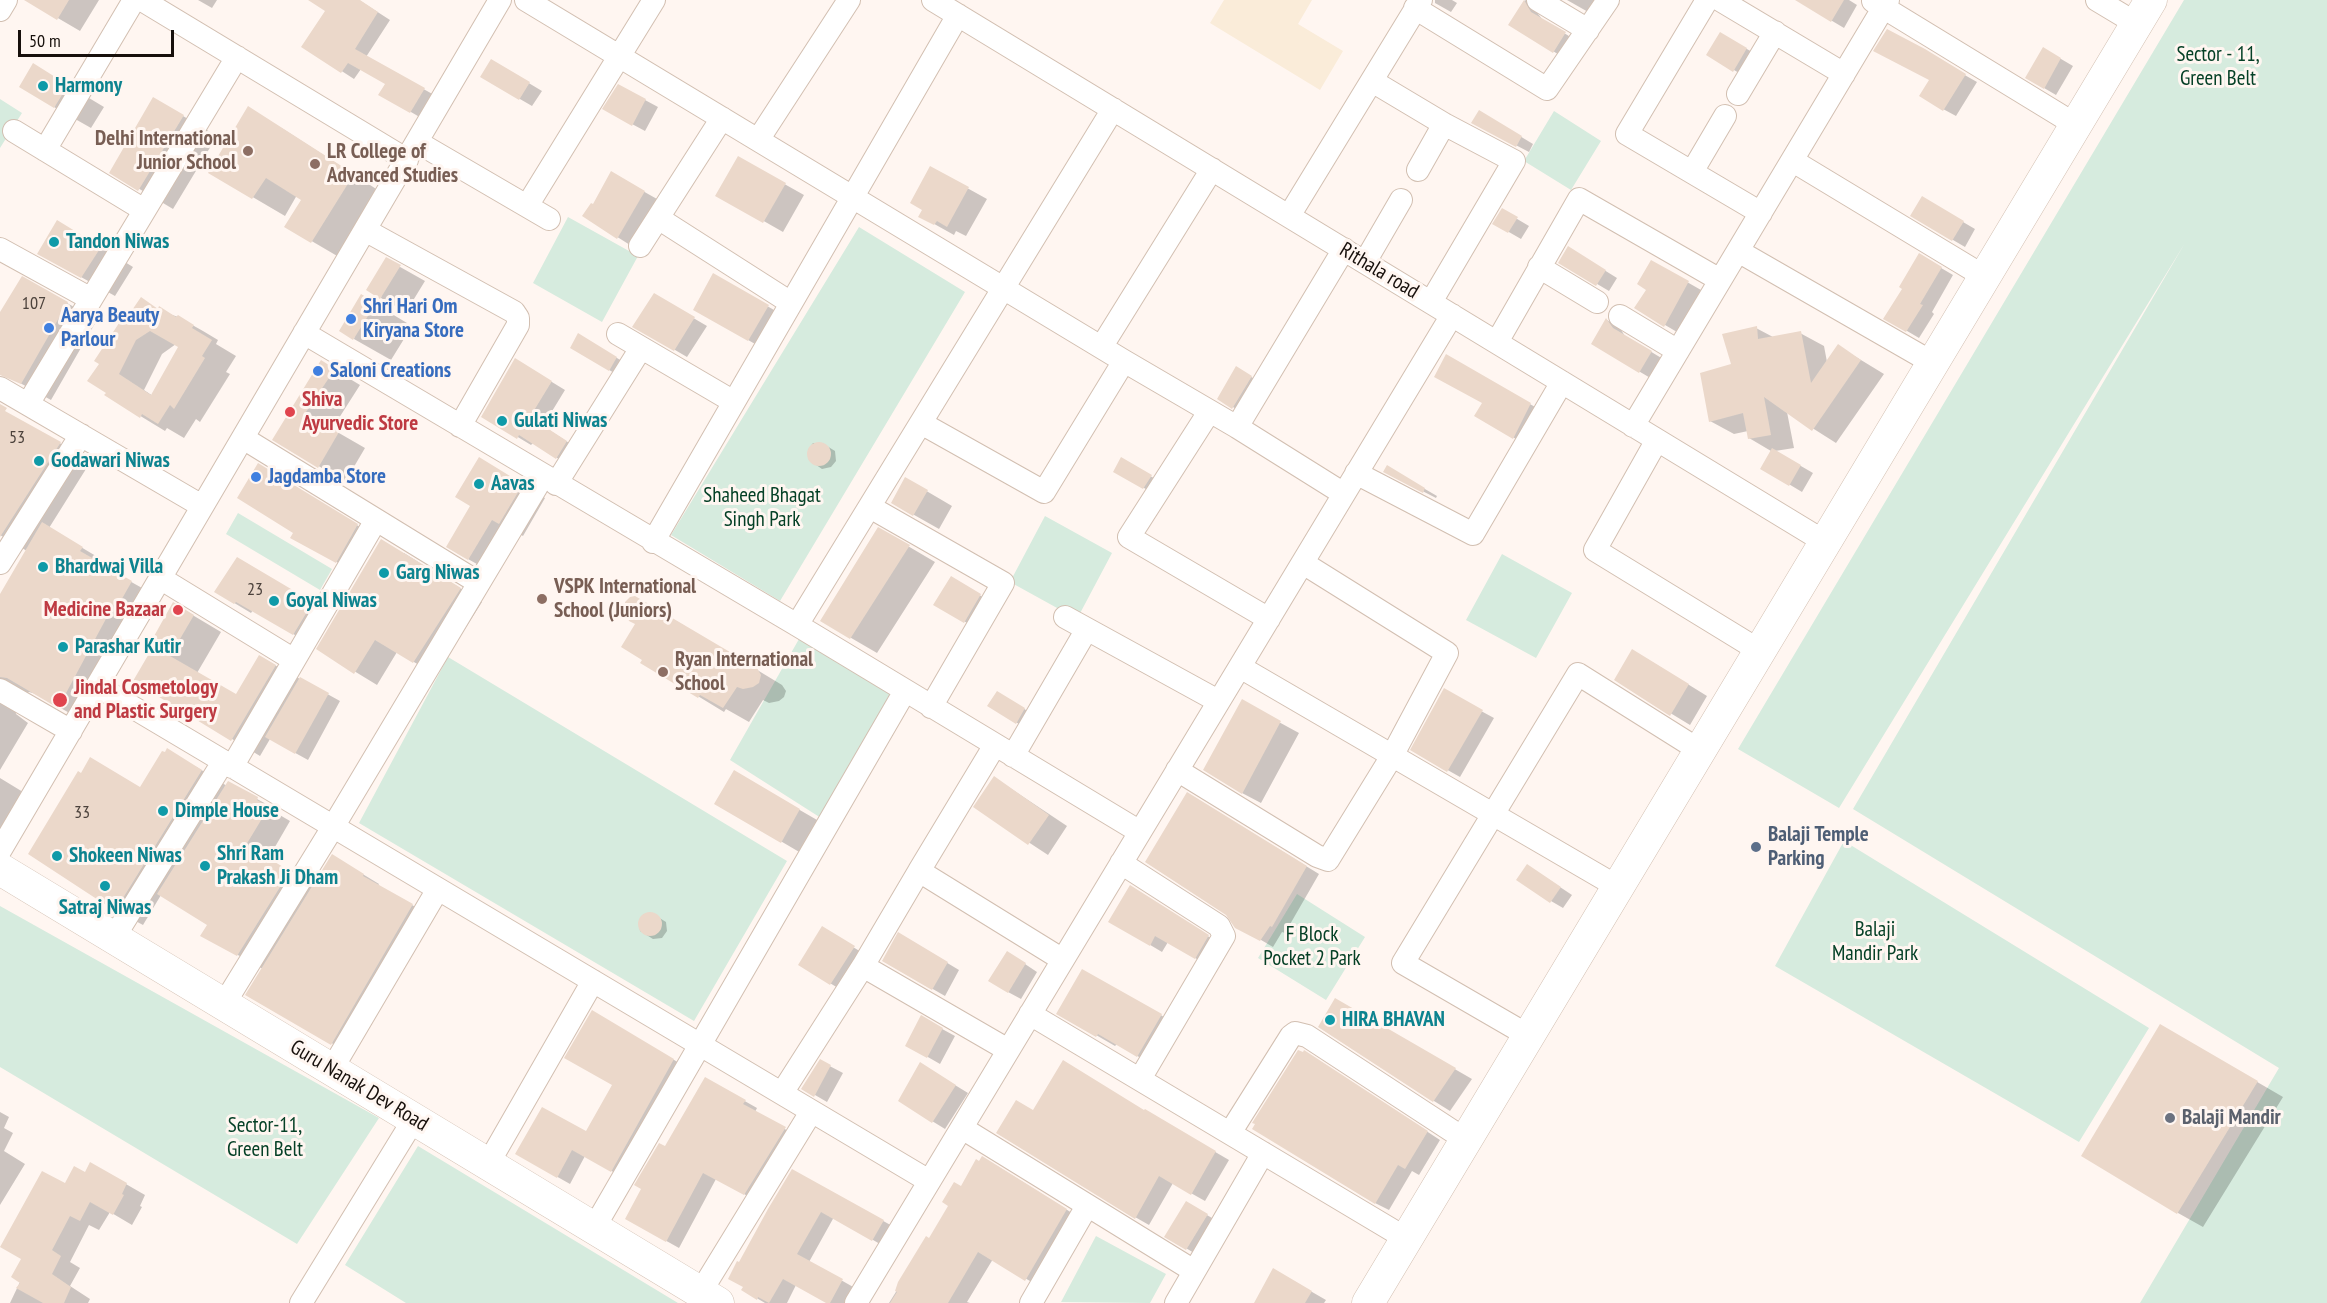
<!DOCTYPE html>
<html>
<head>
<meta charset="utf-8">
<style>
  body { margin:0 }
  #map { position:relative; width:2327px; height:1303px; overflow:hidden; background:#fff6f1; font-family:"PT Sans Narrow",sans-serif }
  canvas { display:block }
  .scale { position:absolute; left:18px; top:30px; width:156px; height:27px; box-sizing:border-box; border:3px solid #17100c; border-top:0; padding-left:8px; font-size:18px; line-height:21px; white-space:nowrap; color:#17100c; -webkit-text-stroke:4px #fff6f1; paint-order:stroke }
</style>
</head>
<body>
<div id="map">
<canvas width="2327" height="1303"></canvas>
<div class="scale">50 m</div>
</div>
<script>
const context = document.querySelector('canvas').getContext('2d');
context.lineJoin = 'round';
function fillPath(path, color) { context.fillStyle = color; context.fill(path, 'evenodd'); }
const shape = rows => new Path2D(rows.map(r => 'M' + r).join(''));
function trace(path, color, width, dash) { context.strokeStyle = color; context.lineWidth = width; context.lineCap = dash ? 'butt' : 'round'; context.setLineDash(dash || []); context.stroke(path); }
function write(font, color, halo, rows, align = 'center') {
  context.font = font + ' "PT Sans Narrow",sans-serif'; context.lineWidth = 6; context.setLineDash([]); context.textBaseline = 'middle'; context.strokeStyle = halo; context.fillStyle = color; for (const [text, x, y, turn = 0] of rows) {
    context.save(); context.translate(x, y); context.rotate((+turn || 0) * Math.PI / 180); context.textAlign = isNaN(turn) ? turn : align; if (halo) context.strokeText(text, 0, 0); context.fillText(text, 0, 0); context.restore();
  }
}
const commercial = shape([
  [1224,0,1312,0,1298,24,1343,51,1320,90,1210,23]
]);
const green = shape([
  [2184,0,2327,0,2327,1303,2140,1303,2279,1068,1853,809,2185,243,1839,808,1738,749],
  [0,99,22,113,0,148],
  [1554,111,1601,141,1571,190,1524,161],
  [568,217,638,256,602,322,533,283],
  [859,227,965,292,780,601,671,535],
  [238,513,332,569,320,590,226,534],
  [1045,516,1112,553,1077,619,1010,582],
  [1502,554,1572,593,1536,658,1466,620],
  [799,639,895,692,821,818,730,760],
  [448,657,787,861,694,1021,359,823],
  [1844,841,2149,1028,2079,1142,1775,966],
  [1297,894,1365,937,1326,1000,1258,958],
  [0,906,379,1118,297,1244,0,1067],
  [418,1146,678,1303,406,1303,345,1265],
  [1096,1236,1166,1274,1150,1303,1061,1302]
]);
const shadow = shape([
  [27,0,99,0,80,31],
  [198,0,217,0,212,8],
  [323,0,359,0,390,20,366,57,436,96,423,119,380,94,386,83,361,69,354,79,303,46,327,10],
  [1435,0,1452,0,1457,3,1451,12,1435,3],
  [1525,0,1537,7,1538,14,1543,20,1577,41,1566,59,1510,25],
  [1567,0,1602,0,1597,17],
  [1803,0,1849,0,1857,5,1844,28,1802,3],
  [1887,31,1977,82,1956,116,1943,109,1931,80],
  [1721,34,1759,56,1746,77,1708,55],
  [2044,49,2073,66,2056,95,2027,78],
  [492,61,542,91,532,106,482,77],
  [34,65,104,107,91,128,54,107],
  [619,86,658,107,645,131,604,109],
  [154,99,217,136,173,209,111,172],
  [1480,112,1533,144,1529,152,1485,129],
  [280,127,384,194,344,260,286,226,303,199,297,195,285,216,210,172],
  [738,158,804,195,783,232,718,195],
  [931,168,987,199,966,236,956,231,954,235,920,216,924,210],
  [611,173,657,199,630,245,584,216,593,206],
  [1922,198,1975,229,1965,247,1912,216],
  [1502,210,1529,226,1521,239,1495,224],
  [91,241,133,267,115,296,72,272],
  [1580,255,1617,278,1609,291,1560,262],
  [1919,255,1953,275,1932,312,1934,314,1919,338,1885,318,1904,288],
  [386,259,425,281,406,312,381,298],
  [1652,262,1701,290,1677,332,1636,308,1648,289],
  [714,275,786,317,767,351,695,309],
  [654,295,707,326,687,357,634,326],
  [362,296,412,326,391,360,354,339],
  [67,303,97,320,51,400,0,372,0,315],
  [159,310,178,317,203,331,218,340,216,344,236,356,226,372,230,374,200,422,196,419,184,438,167,428,165,431,106,395,129,318],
  [176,344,180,347,153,396,144,390,162,354],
  [1607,320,1619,327,1625,336,1663,359,1652,379,1593,344],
  [1756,328,1773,337,1800,333,1824,346,1827,362,1838,346,1884,374,1836,443,1787,412,1794,448,1775,451,1813,473,1802,492,1762,468,1771,451,1749,438,1748,431,1734,434,1710,421,1733,365],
  [579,336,629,365,621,377,572,348],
  [1447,356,1542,411,1526,445,1476,415,1484,403],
  [322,362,360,385,332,429,365,448,345,482,274,439],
  [529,368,565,390,543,426,580,450,570,466,533,443,531,445,483,416],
  [1236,368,1263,384,1245,414,1219,399],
  [0,409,91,461,49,528,111,565,108,569,160,598,87,723,36,694,29,692,17,699,15,707,16,714,28,723,0,770,0,602,27,551,0,535],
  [813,443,822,443,835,451,836,461,831,467,822,469,809,460,808,450],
  [1121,459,1164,484,1156,495,1115,471],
  [1387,467,1437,496,1436,498,1397,478],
  [502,472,545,498,523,536,516,532,491,572,468,559],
  [278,476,376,537,355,572,311,548],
  [906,479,952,506,939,529,893,503],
  [879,529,935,562,877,653,822,621],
  [404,553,482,602,436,675,397,652,377,685,318,649],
  [237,559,328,613,310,644,253,610,251,613,216,592],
  [952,578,989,601,974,627,935,604],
  [630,599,640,599,782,685,786,691,784,697,779,701,769,703,763,700,749,722,726,709,724,712,642,662,644,660],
  [174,604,221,632,197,673,237,696,260,657,340,701,308,760,270,739,260,756,135,680,159,640],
  [1652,662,1707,696,1690,725,1616,680],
  [1444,691,1494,718,1460,777,1412,750],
  [1010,700,1037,717,1029,730,989,706],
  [1242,702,1299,733,1261,803,1242,793],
  [195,766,227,786,257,799,279,811,278,814,290,821,268,859,314,887,333,856,379,884,378,886,428,914,347,1052,247,994,263,969,202,935,209,924,161,895,143,925,115,910,141,789],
  [734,772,824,824,806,856,716,803],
  [0,778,41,803,0,832],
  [995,778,1067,826,1048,855,975,807],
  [1200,801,1319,874,1285,933,1282,932,1273,947,1256,937],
  [1539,873,1572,895,1563,908,1551,901],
  [1142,894,1220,944,1207,965,1168,942,1162,952,1110,921],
  [644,914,653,914,666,922,667,931,662,938,653,939,640,931,639,921],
  [822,928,866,955,843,991,800,965],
  [899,934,959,970,945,996,884,961],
  [1019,960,1037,972,1021,999,1008,992],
  [1083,971,1180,1026,1156,1067,1117,1044,1115,1046,1058,1013],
  [1335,1000,1472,1079,1450,1111,1434,1101],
  [593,1012,686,1067,624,1178,585,1156,570,1184,517,1154,587,1133,614,1085],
  [922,1018,955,1036,940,1064,907,1045],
  [2161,1026,2283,1097,2203,1227,2178,1213],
  [1318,1060,1440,1140,1419,1175,1412,1171,1389,1210,1375,1203],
  [820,1061,843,1073,827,1102,803,1088],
  [932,1071,968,1093,945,1129,932,1121],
  [706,1079,757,1108,755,1112,797,1136,757,1201,716,1179,679,1248,627,1219],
  [1145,1111,1229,1160,1205,1201,1173,1183,1149,1225,1135,1217,1038,1116],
  [0,1112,9,1117,4,1128,13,1133,4,1151,25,1164,0,1205],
  [91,1164,145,1195,140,1206,142,1207,132,1225,110,1212,99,1230,89,1225,70,1262,80,1268,70,1286,90,1299,88,1303,10,1303,66,1185,86,1174],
  [997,1166,1080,1218,1040,1287,993,1259,967,1302,970,1303,889,1303,961,1188],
  [792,1171,896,1228,885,1247,834,1217,809,1262,855,1288,846,1303,828,1303,796,1285,787,1303,765,1303,743,1290],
  [1186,1203,1219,1222,1199,1256,1166,1236],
  [1274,1270,1326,1300,1324,1303,1255,1303]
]);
const building = shape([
  [24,0,69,0,57,20],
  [308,0,360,0,378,12,355,49,425,88,410,113,378,95,385,84,348,63,341,73,301,47,325,11],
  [1524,0,1531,12,1566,32,1553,53,1508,25],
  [1795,0,1844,0,1831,22],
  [1887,29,1925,49,1966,74,1943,111,1919,96,1929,80,1873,51],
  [1720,32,1747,48,1733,72,1706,55],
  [2043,47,2061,58,2044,89,2025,78],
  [491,59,530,82,519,100,480,77],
  [33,63,68,85,54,108,19,87],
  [618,84,646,99,632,126,602,109],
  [153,97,184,115,138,191,109,173],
  [248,106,354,174,311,243,284,227,301,200,266,178,252,199,208,173],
  [1479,110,1522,136,1516,147,1471,123],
  [738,156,786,183,763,223,715,196],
  [930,166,969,187,947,227,937,221,934,225,918,217,922,210,910,203],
  [611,171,645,191,617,239,582,216,591,203,593,204],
  [1922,196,1964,221,1952,241,1910,216],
  [1502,208,1518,217,1508,233,1492,224],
  [57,220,101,247,81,278,37,254],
  [1568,246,1606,270,1596,286,1558,263],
  [1919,253,1942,267,1920,304,1923,305,1906,332,1883,319,1902,289,1899,287],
  [386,257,401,265,380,299,366,290],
  [1651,260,1689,281,1664,327,1634,308,1646,290,1637,284],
  [713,273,769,305,748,341,693,310],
  [22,276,68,302,21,384,0,375,0,312],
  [654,293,695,317,674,351,632,327],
  [361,294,376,303,353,340,339,331],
  [141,297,158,309,159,306,176,317,178,315,194,325,192,328,212,340,202,356,205,358,174,409,170,405,158,424,142,414,140,418,104,395,106,393,87,381,99,364,94,361,125,314,128,316],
  [150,331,178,347,151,395,119,374,136,340],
  [1606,318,1613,328,1652,351,1639,373,1591,344],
  [1757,326,1758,339,1801,331,1811,383,1838,344,1861,360,1812,431,1764,397,1771,435,1748,439,1743,413,1709,422,1700,373,1731,364,1722,334],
  [578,333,617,357,609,371,570,348],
  [1446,354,1531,403,1513,439,1474,416,1482,403,1434,377],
  [515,358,552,381,530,417,567,441,556,459,519,435,517,439,481,417],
  [321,360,335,369,306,412,339,432,318,468,272,440],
  [1236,366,1252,376,1232,409,1217,399],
  [0,404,7,408,5,411,61,442,0,537],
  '807 454a12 12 0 1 1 24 0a12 12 0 1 1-24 0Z',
  [1772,448,1801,465,1789,486,1760,469],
  [479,457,523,484,499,524,492,520,468,560,446,547,470,506,455,497],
  [1121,457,1152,475,1143,489,1113,472],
  [258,463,358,524,336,563,290,538,293,533,237,498],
  [1387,465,1425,488,1423,493,1383,472],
  [905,477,928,490,913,516,891,503],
  [42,522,83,547,80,551,132,581,119,604,115,602,58,708,7,678,0,677,0,594],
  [878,527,910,545,850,639,820,621],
  [381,539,461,588,413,663,375,640,354,674,316,649],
  [237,557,313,602,293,635,236,602,234,604,214,592],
  [951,576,981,594,964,623,933,605],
  [635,596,757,668,761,675,759,683,753,687,743,689,737,687,723,708,700,695,698,698,640,663,642,660,621,647,635,624,629,621,625,610,625,602,630,597],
  [173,602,194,615,170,656,236,694,259,655,276,665,231,741,133,681,157,640,153,638],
  [1632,649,1689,684,1670,716,1614,680],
  [300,677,329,693,295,754,265,737],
  [1444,688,1483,710,1447,772,1410,750],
  [997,691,1025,708,1016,724,987,706],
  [1242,699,1281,721,1242,794,1203,770],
  [167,748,202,770,115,911,28,854,78,771,81,773,90,757,140,787,162,751,165,752],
  [734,770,800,809,781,843,714,804],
  [994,776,1049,815,1028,845,973,807],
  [228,781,258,797,257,800,269,807,246,845,290,871,237,956,200,936,207,925,157,894],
  [1187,792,1307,866,1272,927,1270,926,1260,941,1235,928,1226,915,1145,862],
  [332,854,364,874,363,876,413,904,331,1045,245,995],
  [1527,864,1561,887,1550,903,1516,880],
  [1130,885,1209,935,1195,959,1155,936,1150,946,1108,922],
  '638 924a12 12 0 1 1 24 0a12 12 0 1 1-24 0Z',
  [822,926,855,946,830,985,798,965],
  [898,932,948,962,932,990,882,961],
  [1007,951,1026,963,1008,993,988,981],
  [1082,969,1162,1014,1137,1057,1098,1034,1096,1037,1056,1014],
  [1335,998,1456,1068,1433,1102,1318,1027],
  [592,1010,674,1059,611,1172,572,1150,557,1178,515,1154,542,1107,586,1131,612,1085,564,1058],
  [921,1015,943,1028,927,1058,905,1046],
  [2160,1024,2258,1081,2177,1214,2081,1156],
  [1298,1050,1303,1052,1304,1050,1428,1131,1405,1169,1398,1165,1375,1204,1252,1129,1255,1124,1252,1123],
  [820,1059,831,1065,814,1097,801,1089],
  [1063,1060,1144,1110,1145,1109,1216,1151,1191,1195,1159,1176,1135,1219,996,1133,1016,1100,1033,1110],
  [920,1062,956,1085,932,1123,898,1101],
  [705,1077,746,1100,743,1104,786,1127,744,1195,703,1173,666,1242,625,1219,641,1189,634,1185,659,1143,665,1146],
  [982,1156,1067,1209,1025,1281,978,1252,948,1303,890,1303,897,1292,895,1291,898,1282,926,1236,929,1238,948,1206,942,1202,954,1182,961,1186,976,1159,979,1161],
  [90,1162,127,1183,122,1194,124,1195,113,1215,90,1202,80,1221,70,1216,52,1250,61,1256,52,1274,71,1287,64,1303,43,1303,16,1288,20,1283,11,1277,21,1259,0,1247,42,1171,65,1183,74,1166,85,1172],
  [792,1169,884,1220,872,1241,821,1212,797,1254,843,1279,830,1303,826,1303,783,1279,769,1303,758,1297,757,1300,741,1290,743,1287,728,1279,737,1261,739,1262,768,1209],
  [1186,1201,1208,1214,1186,1250,1164,1237],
  [1273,1268,1312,1291,1305,1303,1254,1303]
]);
const street = shape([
  [142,0,407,160],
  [526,0,1124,361,1237,427,1344,494],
  [933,0,1825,542],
  [1538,0,1588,30],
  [1707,0,1627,134,1761,213],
  [1720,0,1844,74],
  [2097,0,2137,24],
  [1873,1,2076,125],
  [1415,8,1547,89,1608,0],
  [0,10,6,0],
  [1372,81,1444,124,1514,161,1431,302],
  [1738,94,1775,32],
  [14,131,144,210],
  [758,140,849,0],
  [417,142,549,219],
  [45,150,134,0],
  [1793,161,1985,277],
  [1418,170,1444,124],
  [1692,172,1725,116],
  [527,206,654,0],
  [1289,216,1421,0],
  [658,218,791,303],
  [365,230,514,312,518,318,518,325,460,426],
  [640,246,722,118],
  [0,249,91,299],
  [1738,251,1933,363],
  [1365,262,1401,200],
  [1539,267,1597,302],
  [1620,316,1678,351],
  [304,333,797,625,1140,832],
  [618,334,734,402],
  [1497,342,1579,199,1720,280],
  [1102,346,1212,169],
  [0,388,202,506],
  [28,404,237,57],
  [1209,412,1129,537,1269,619],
  [921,423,1044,492,1124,361],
  [1633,426,1888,0],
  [1237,427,1344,249],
  [243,438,479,583],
  [1657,440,1595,550,1760,651],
  [1356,473,1473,534,1562,382],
  [556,484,641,348],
  [870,507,1003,583,931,707],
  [653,542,958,15],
  [0,563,81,435],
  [160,578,294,660],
  [1065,617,1218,701],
  [797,625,1113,109],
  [1240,667,1618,887],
  [97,686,929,1181],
  [0,690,71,731],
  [995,745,919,871,1063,960],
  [1013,756,1087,629],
  [232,767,376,520],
  [1177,770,1317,856,1328,860,1392,756,1447,653,1303,563],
  [0,851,500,0],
  [1121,863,1219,926,1224,936,1140,1079],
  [113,939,223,762],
  [863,966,919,871],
  [224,1004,333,827,543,476],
  [1030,1014,1407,1239],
  [1529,1036,1403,963,1578,674,1699,750],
  [332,1069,438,889],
  [782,1093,863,966,1008,1050],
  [962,1128,1194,1271],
  [1230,1133,1291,1036,1295,1033,1307,1036,1466,1140],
  [488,1164,593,981],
  [594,1228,905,691],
  [700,1293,811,1112],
  [301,1303,414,1119],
  [856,1303,1452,315],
  [1031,1303,1087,1206],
  [1176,1303,1263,1153]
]);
const secondary = shape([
  [0,869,718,1303],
  [1368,1303,2151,0]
]);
const markers = [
  [43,86,6,"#0f9aa8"],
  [248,151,6,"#8d6e63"],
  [315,164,6,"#8d6e63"],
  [54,242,6,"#0f9aa8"],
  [351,319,6,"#3f7fe0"],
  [49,328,6,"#3f7fe0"],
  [318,371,6,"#3f7fe0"],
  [290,412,6,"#e0444e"],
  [502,421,6,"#0f9aa8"],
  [39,461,6,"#0f9aa8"],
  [256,477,6,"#3f7fe0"],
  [479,484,6,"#0f9aa8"],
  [43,567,6,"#0f9aa8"],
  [384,573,6,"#0f9aa8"],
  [542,599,6,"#8d6e63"],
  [274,601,6,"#0f9aa8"],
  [178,610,6,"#e0444e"],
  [63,647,6,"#0f9aa8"],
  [663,672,6,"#8d6e63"],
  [60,700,8,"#e0444e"],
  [163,811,6,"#0f9aa8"],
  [1756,847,6,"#5c6f8a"],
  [57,856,6,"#0f9aa8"],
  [205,866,6,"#0f9aa8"],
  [105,886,6,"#0f9aa8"],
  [1330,1020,6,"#0f9aa8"],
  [2170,1118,6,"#6b7280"]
];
const numberNames = [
  ["107",34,304],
  ["53",17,438],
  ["23",255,590],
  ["33",82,813]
];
const parkNames = [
  ["Sector - 11,",2218,55],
  ["Green Belt",2218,79],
  ["Shaheed Bhagat",762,496],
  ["Singh Park",762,520],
  ["Balaji",1875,930],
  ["Mandir Park",1875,954],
  ["F Block",1312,935],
  ["Pocket 2 Park",1312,959],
  ["Sector-11,",265,1126],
  ["Green Belt",265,1150]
];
const cultureNames = [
  ["Harmony",55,86],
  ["Tandon Niwas",66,242],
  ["Gulati Niwas",514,421],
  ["Godawari Niwas",51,461],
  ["Aavas",491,484],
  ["Bhardwaj Villa",55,567],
  ["Garg Niwas",396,573],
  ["Goyal Niwas",286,601],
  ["Parashar Kutir",75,647],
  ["Dimple House",175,811],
  ["Shri Ram",217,854],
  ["Prakash Ji Dham",217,878],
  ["Shokeen Niwas",69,856],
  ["Satraj Niwas",105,908,"center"],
  ["HIRA BHAVAN",1342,1020]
];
const educationNames = [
  ["Delhi International",236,139,"right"],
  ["Junior School",236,163,"right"],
  ["LR College of",327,152],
  ["Advanced Studies",327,176],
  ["VSPK International",554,587],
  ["School (Juniors)",554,611],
  ["Ryan International",675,660],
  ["School",675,684]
];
const streetNames = [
  ["Rithala road",1379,271,31],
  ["Guru Nanak Dev Road",359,1086,31]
];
const shopNames = [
  ["Shri Hari Om",363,307],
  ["Kiryana Store",363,331],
  ["Aarya Beauty",61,316],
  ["Parlour",61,340],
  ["Saloni Creations",330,371],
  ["Jagdamba Store",268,477]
];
const healthNames = [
  ["Shiva",302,400],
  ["Ayurvedic Store",302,424],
  ["Medicine Bazaar",166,610,"right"],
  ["Jindal Cosmetology",74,688],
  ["and Plastic Surgery",74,712]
];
const serviceNames = [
  ["Balaji Temple",1768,835],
  ["Parking",1768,859]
];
const worshipNames = [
  ["Balaji Mandir",2182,1118]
];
fillPath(commercial, '#faecd9');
fillPath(green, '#d6ebde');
fillPath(shadow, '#0003');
fillPath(building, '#ebd8ca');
trace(street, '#d2bfb1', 24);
trace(secondary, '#d2bfb1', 33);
trace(street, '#fff', 22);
trace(secondary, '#fff', 32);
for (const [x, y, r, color] of markers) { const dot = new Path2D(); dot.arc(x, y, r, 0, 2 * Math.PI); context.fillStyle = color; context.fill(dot); trace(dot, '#fff6f1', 2); }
write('18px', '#4c423c', null, numberNames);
write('21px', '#054026', '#fff6f1', parkNames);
write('bold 21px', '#0d838f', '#fff6f1', cultureNames, 'left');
write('bold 21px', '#785e54', '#fff6f1', educationNames, 'left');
write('21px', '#17100c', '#fff6f1', streetNames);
write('bold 21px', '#366cbe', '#fff6f1', shopNames, 'left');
write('bold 21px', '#be3a42', '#fff6f1', healthNames, 'left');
write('bold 21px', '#4e5e75', '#fff6f1', serviceNames, 'left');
write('bold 21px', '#5b616d', '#fff6f1', worshipNames, 'left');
</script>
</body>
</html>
